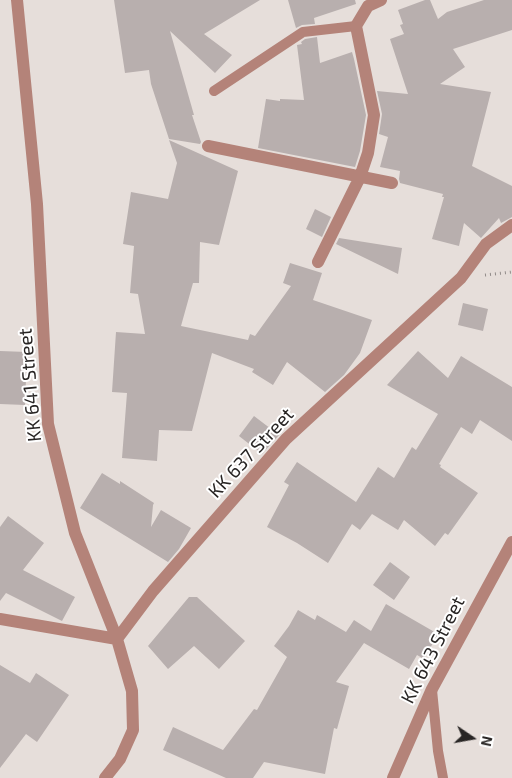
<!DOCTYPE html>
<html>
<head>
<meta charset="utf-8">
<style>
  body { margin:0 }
  #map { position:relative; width:512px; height:778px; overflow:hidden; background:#e6deda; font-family:"Exo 2",sans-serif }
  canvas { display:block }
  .north { position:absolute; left:447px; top:713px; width:50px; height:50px; -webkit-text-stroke:4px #fff; paint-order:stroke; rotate:102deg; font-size:14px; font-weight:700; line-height:20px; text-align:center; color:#282524 }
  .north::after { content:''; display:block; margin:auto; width:18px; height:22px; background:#282524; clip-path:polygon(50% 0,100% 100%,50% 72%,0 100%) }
</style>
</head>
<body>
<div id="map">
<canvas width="512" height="778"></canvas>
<div class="north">N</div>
</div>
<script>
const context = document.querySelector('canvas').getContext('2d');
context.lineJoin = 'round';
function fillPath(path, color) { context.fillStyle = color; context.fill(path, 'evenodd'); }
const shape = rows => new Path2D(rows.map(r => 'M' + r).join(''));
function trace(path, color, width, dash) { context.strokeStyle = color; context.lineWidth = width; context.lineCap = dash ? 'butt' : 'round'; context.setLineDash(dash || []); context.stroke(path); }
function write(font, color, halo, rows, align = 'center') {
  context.font = font + ' "Exo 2",sans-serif'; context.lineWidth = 4; context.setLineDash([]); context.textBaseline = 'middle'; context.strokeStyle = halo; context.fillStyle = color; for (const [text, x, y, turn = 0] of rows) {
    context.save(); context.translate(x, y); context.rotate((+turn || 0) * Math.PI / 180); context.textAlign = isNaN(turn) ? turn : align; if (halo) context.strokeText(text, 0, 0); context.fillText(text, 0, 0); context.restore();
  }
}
const building = shape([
  [114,0,260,0,204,34,232,55,215,73,170,31,194,115,192,115,201,142,200,144,169,139,151,84,149,70,125,73],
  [288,0,355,0,356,4,314,18,315,24,302,25,296,28],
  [425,0,430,0,438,19,447,12,484,0,512,0,512,30,453,49,465,67,440,84,491,92,472,166,512,186,512,217,501,223,499,218,481,238,464,223,459,246,432,239,444,197,442,197,443,194,400,183,399,179,400,171,380,167,388,137,379,134,382,114,377,91,408,94,390,39,404,34,400,25,403,24,398,10],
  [317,37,320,63,352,52,354,59,366,115,360,151,355,167,258,148,266,99,280,101,280,99,304,100,297,45,302,44,301,42,305,39],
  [169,140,238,171,219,245,200,242,199,283,193,283,181,326,248,340,250,334,255,336,291,286,283,283,290,263,322,273,313,300,372,320,360,353,344,375,325,392,287,362,273,385,252,372,254,369,212,353,192,431,159,430,157,461,122,458,127,393,112,392,116,332,145,334,138,294,130,293,134,246,123,244,131,192,168,199,177,163],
  [315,209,331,217,322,237,306,229],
  [339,238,402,248,398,274,336,244],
  [463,303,488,309,483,331,458,325],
  [0,351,27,352,25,405,0,404],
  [418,351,448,378,461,356,512,387,512,441,480,420,472,434,461,427,439,464,441,465,440,467,478,493,448,535,445,533,435,546,404,520,398,530,372,514,360,530,352,524,328,563,297,543,267,527,289,485,284,482,297,462,356,502,378,467,394,478,412,447,416,450,438,414,387,385],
  [254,416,279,435,262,454,239,436],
  [102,473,120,484,120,481,154,503,153,505,151,527,161,510,191,528,179,549,168,562,80,508],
  [8,516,44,543,23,570,75,597,62,621,6,593,0,601,0,527],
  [390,562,410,577,394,600,373,585],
  [189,597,197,597,245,641,219,669,194,646,168,669,148,646],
  [386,604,438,634,424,659,417,655,409,669,364,643,336,682,349,686,337,729,334,728,325,774,264,762,253,778,226,778,163,750,173,727,223,750,254,709,257,710,287,657,274,646,289,626,298,610,315,620,317,615,346,632,354,620,371,631],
  [0,665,30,683,36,673,69,695,37,742,26,734,0,768]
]);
const path = shape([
  [485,275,512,272]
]);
const service = shape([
  [214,91,303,32,356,26],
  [432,690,438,751,443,778]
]);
const minor = shape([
  [17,0,37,204,48,424,75,533,117,639,132,691,133,730,120,759,105,778],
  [208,146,392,183],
  [318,262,360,177,368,153,374,115,356,26,368,6,381,0],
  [0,619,117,639,153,591,286,439,461,278,486,244,512,225],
  [393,778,432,689,512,542]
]);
const streetNames = [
  ["KK 641 Street",30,385,-95],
  ["KK 637 Street",251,453,-47],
  ["KK 643 Street",433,650,-63]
];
fillPath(building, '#b8afae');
trace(path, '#918b89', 3, [1, 4]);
trace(service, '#b48379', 10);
trace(minor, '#b48379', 12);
write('19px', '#282524', '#fff', streetNames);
</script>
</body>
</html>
